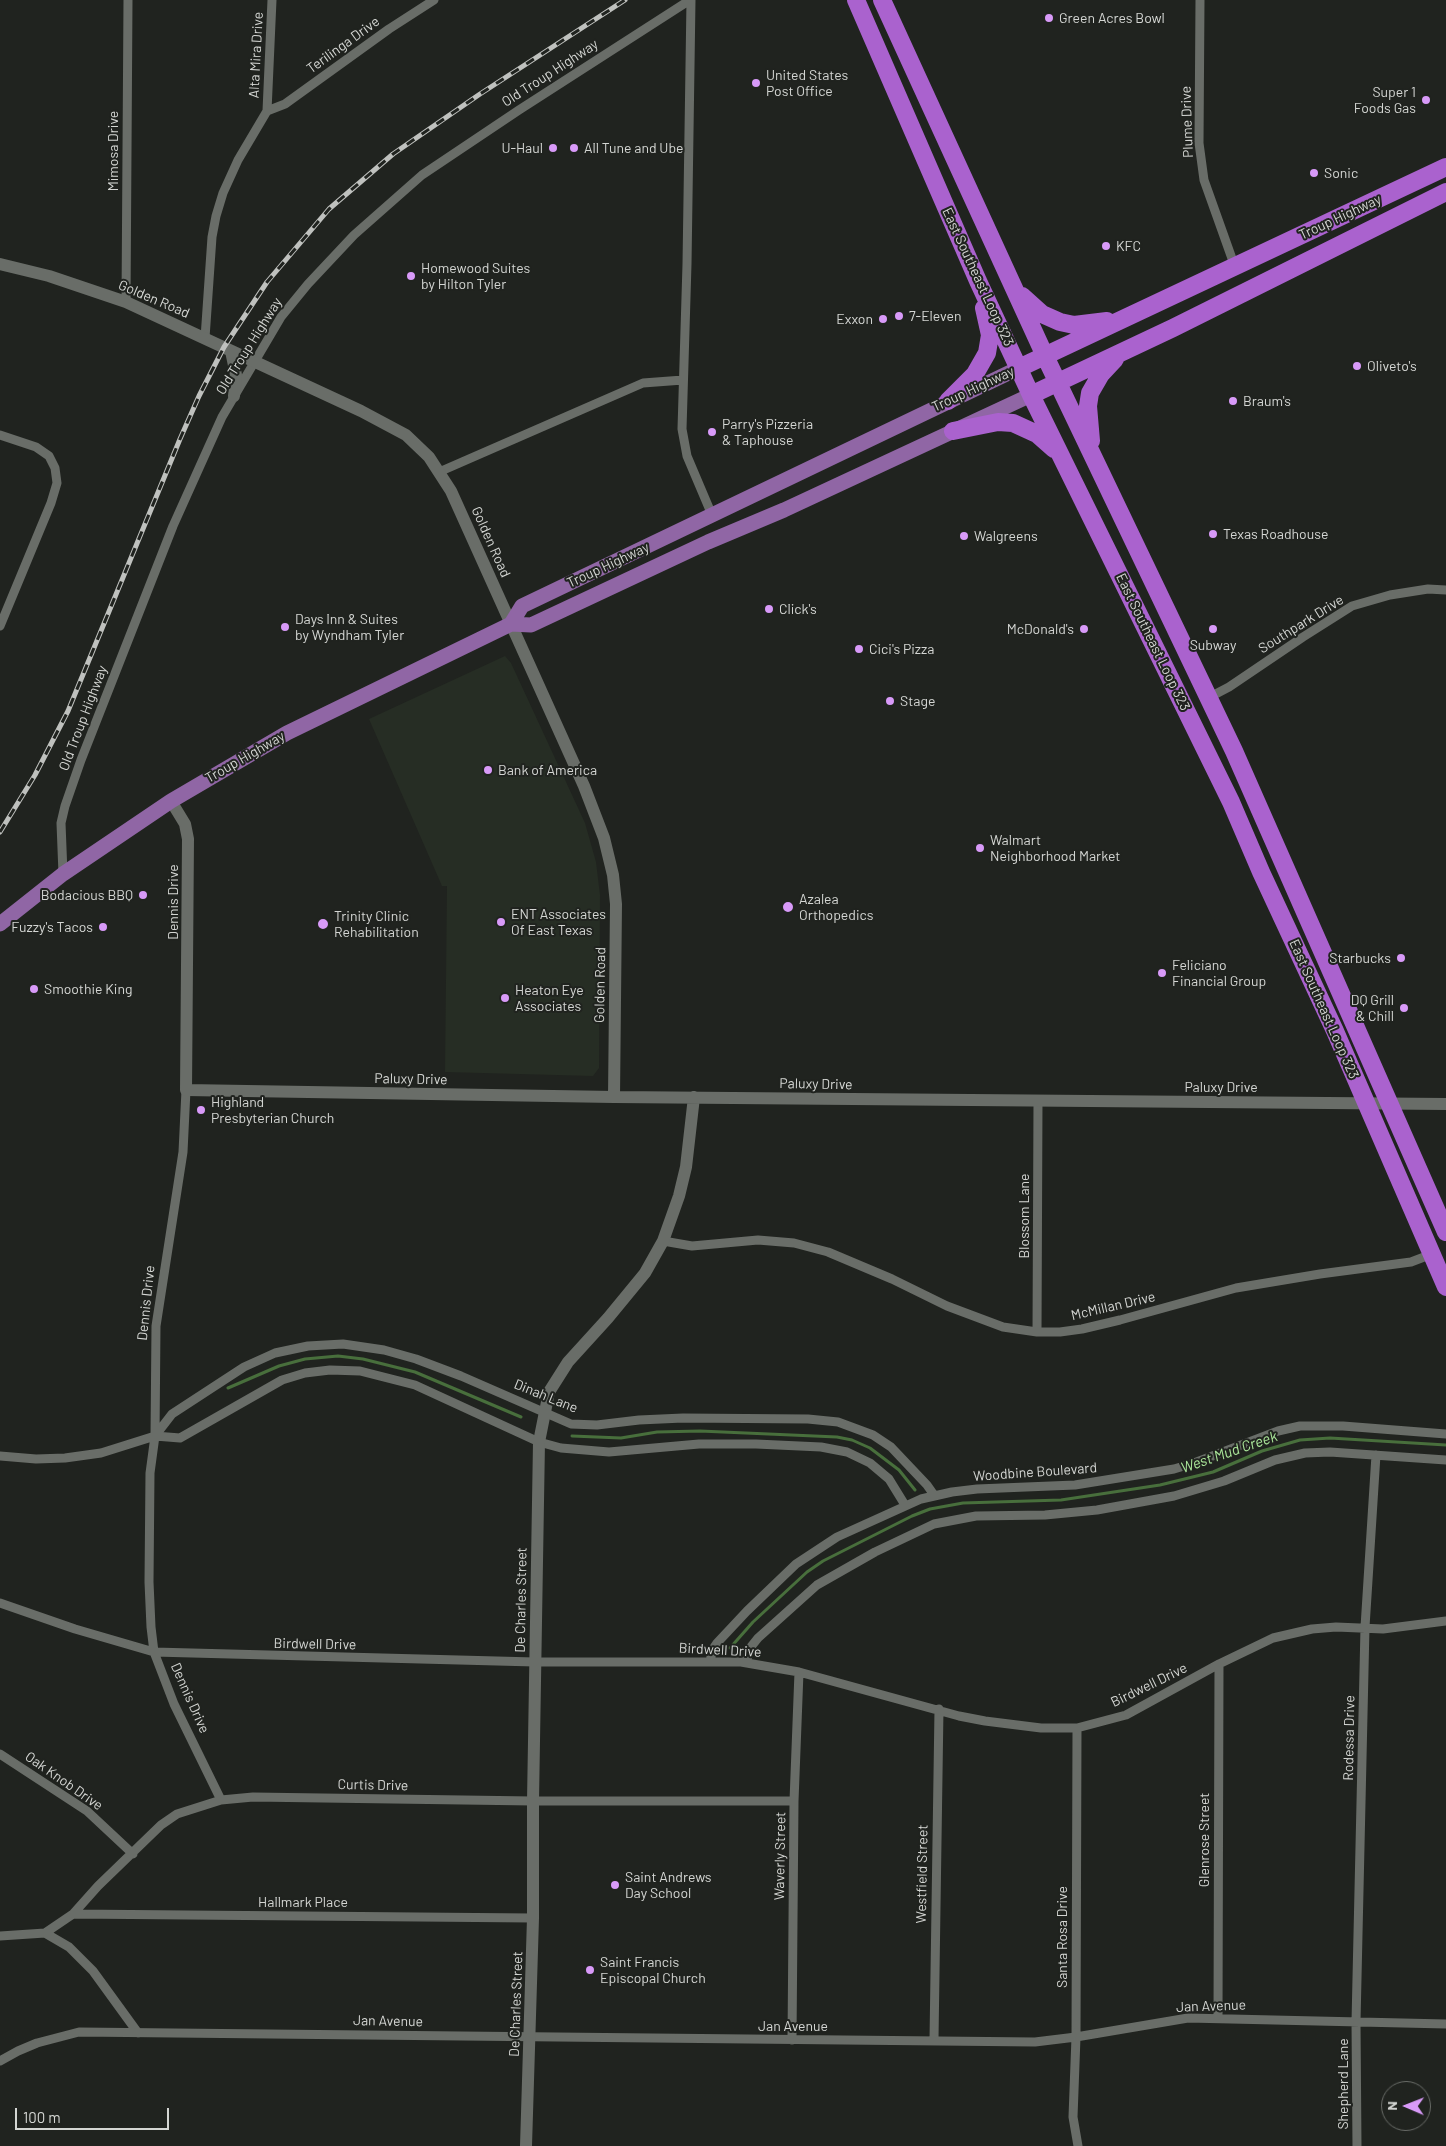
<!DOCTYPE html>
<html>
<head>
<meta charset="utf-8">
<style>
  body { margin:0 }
  #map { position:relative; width:1446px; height:2146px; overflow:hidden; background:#20231f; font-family:Barlow,sans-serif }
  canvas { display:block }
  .north { position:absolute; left:1381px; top:2081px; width:50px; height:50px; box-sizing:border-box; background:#20231f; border:1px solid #686b67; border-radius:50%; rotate:271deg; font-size:14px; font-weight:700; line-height:20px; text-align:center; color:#d4d6d3 }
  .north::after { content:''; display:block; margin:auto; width:18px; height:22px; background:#d89af8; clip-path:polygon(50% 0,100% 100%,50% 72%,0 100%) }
  .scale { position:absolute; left:15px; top:2108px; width:154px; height:22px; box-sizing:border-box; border:2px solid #d4d6d3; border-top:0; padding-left:6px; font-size:15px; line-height:18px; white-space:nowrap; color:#d4d6d3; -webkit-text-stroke:4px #20231f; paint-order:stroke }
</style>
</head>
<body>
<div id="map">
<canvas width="1446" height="2146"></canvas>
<div class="north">N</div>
<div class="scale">100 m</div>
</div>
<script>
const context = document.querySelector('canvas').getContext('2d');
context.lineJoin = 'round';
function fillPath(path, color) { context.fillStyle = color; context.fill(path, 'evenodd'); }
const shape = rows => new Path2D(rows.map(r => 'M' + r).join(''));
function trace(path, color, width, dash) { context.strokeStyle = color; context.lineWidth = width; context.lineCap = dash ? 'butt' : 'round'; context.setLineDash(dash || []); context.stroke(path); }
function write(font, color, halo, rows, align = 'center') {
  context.font = font + ' Barlow,sans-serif'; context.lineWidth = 4; context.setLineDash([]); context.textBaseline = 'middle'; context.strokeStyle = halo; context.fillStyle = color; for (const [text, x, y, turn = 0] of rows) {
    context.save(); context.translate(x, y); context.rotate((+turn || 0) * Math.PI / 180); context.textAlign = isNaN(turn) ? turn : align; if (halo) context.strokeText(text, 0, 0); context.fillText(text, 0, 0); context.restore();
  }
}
const built = shape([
  [505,656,511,663,585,823,596,862,600,895,599,1068,593,1076,445,1072,447,886,442,886,369,719]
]);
const stream = shape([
  [228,1388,279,1366,305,1359,338,1356,363,1359,415,1372,521,1417],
  [572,1436,621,1438,657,1432,700,1431,837,1437,852,1440,870,1448,899,1470,915,1490],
  [730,1648,753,1622,807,1572,823,1561,912,1516,930,1509,963,1503,1061,1500,1160,1485,1213,1472,1262,1451,1300,1440,1330,1438,1446,1445]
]);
const street = shape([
  [691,0,687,264,682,429,687,456,712,515],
  [1200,0,1199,143,1204,180,1235,267],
  [267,111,285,104,389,29,434,0],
  [126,302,128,0],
  [205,338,212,237,216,216,223,193,238,160,267,111,272,0],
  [0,435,36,447,49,456,55,468,57,483,51,503,0,626],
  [439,472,643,383,683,380],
  [1208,698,1229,687,1303,637,1352,606,1390,595,1428,589,1446,590],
  [63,874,61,823,65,806,81,760,173,526,222,417,281,317,308,284,354,235,422,175,519,110,690,0],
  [186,1090,183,1152,156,1326,155,1436,150,1473,149,1582,151,1627,154,1652,174,1704,221,1800],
  [663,1241,692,1246,758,1240,794,1243,828,1252,892,1279,947,1306,1003,1327,1037,1332,1060,1332,1082,1329,1120,1320,1236,1288,1320,1274,1411,1262,1432,1254],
  [1037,1332,1038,1101],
  [0,1456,36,1459,65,1458,101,1453,155,1436],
  [905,1505,889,1479,870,1463,847,1452,821,1447,756,1444,699,1444,609,1452,561,1448,539,1442,415,1385,360,1371,330,1370,305,1373,282,1380,180,1438,155,1436,172,1414,244,1367,275,1353,308,1346,343,1344,384,1350,416,1359,461,1376,571,1424,597,1425,639,1420,683,1418,808,1419,838,1422,873,1435,891,1447,927,1485,934,1495],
  [0,1603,75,1629,154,1652,535,1662,741,1662,799,1672,959,1716,985,1721,1041,1728,1077,1728,1126,1715,1219,1664,1273,1638,1312,1629,1336,1627,1383,1629,1446,1621],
  [710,1661,713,1649,717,1643,747,1611,796,1564,837,1537,921,1499,952,1492,977,1489,1075,1485,1174,1469,1194,1463,1278,1431,1300,1426,1343,1426,1446,1434],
  [746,1663,750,1648,758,1638,817,1585,875,1552,934,1524,976,1516,1045,1515,1097,1510,1174,1496,1224,1481,1275,1460,1305,1453,1330,1452,1446,1460],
  [1077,1728,1076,2037,1073,2117,1078,2146],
  [0,1754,87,1811,133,1854],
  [73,1914,533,1918],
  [45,1933,69,1947,93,1971,138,2033],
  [0,1936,45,1933,73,1914,98,1886,161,1825,177,1814,221,1800,253,1797,533,1801,794,1801],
  [1218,2017,1219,1664],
  [934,2039,939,1709],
  [792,2040,794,1801,799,1672],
  [0,2061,18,2051,37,2043,79,2032,1035,2042,1076,2037,1188,2018,1446,2024],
  [1357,2146,1356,2022,1365,1627,1376,1455]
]);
const secondary = shape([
  [0,264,49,276,126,302,361,411,406,435,429,457,451,491,584,786,604,838,613,875,616,904,614,1097],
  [231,351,236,375,234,396],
  [171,801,185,824,188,839,186,1090,614,1097,1446,1104],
  [526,2146,533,1918,533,1801,539,1442,549,1392,568,1362,608,1318,645,1273,663,1241,679,1196,686,1167,694,1097]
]);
const primary = shape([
  [511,624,522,606,1019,368],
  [0,924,63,874,171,801,287,733,511,624,531,625,708,542,784,510,1031,395]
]);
const highway = shape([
  [856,0,978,281,1031,395,1231,802,1261,872,1335,1031,1446,1287],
  [882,0,1045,356,1234,751,1446,1232],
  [1022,296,1042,314,1060,322,1074,325,1107,321],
  [1019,368,1446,167],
  [1031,395,1173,328,1446,192],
  [948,401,975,374,987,353,990,335,984,308],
  [953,431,998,422,1013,423,1037,434,1054,449],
  [1091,441,1088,406,1090,393,1101,374,1115,359]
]);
const rail = shape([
  [0,832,35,775,68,711,180,439,199,396,224,347,267,282,329,209,393,154,480,94,625,0]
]);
const markers = [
  [1049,18,5,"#d89af8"],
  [756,83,5,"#d89af8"],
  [1426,100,5,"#d89af8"],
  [553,148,5,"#d89af8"],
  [574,148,5,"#d89af8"],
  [1314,173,5,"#d89af8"],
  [1106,246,5,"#d89af8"],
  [411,276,5,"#d89af8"],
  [899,316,5,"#d89af8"],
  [883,319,5,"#d89af8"],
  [1357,366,5,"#d89af8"],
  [1233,401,5,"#d89af8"],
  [712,432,5,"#d89af8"],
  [1213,534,5,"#d89af8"],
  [964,536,5,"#d89af8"],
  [769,609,5,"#d89af8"],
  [285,627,5,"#d89af8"],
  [1084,629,5,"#d89af8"],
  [1213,629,5,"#d89af8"],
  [859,649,5,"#d89af8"],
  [890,701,5,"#d89af8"],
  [488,770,5,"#d89af8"],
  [980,848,5,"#d89af8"],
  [143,895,5,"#d89af8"],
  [788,907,6,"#d89af8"],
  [501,922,5,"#d89af8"],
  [323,924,6,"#d89af8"],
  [103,927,5,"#d89af8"],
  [1401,958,5,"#d89af8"],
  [1162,973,5,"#d89af8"],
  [34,989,5,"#d89af8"],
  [505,998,5,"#d89af8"],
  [1404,1008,5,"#d89af8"],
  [201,1110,5,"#d89af8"],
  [615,1885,5,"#d89af8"],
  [590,1970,5,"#d89af8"]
];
const poiNames = [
  ["Green Acres Bowl",1059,18],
  ["United States",766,75],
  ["Post Office",766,91],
  ["Super 1",1416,92,"right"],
  ["Foods Gas",1416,108,"right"],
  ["U-Haul",543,148,"right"],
  ["All Tune and Ube",584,148],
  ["Sonic",1324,173],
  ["KFC",1116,246],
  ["Homewood Suites",421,268],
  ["by Hilton Tyler",421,284],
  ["7-Eleven",909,316],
  ["Exxon",873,319,"right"],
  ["Oliveto's",1367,366],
  ["Braum's",1243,401],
  ["Parry's Pizzeria",722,424],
  ["& Taphouse",722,440],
  ["Texas Roadhouse",1223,534],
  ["Walgreens",974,536],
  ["Click's",779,609],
  ["Days Inn & Suites",295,619],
  ["by Wyndham Tyler",295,635],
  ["McDonald's",1074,629,"right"],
  ["Subway",1213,645,"center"],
  ["Cici's Pizza",869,649],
  ["Stage",900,701],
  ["Bank of America",498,770],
  ["Walmart",990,840],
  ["Neighborhood Market",990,856],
  ["Bodacious BBQ",133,895,"right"],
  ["Azalea",799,899],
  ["Orthopedics",799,915],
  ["ENT Associates",511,914],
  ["Of East Texas",511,930],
  ["Trinity Clinic",334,916],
  ["Rehabilitation",334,932],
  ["Fuzzy's Tacos",93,927,"right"],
  ["Starbucks",1391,958,"right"],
  ["Feliciano",1172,965],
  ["Financial Group",1172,981],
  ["Smoothie King",44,989],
  ["Heaton Eye",515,990],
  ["Associates",515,1006],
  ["DQ Grill",1394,1000,"right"],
  ["& Chill",1394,1016,"right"],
  ["Highland",211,1102],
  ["Presbyterian Church",211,1118],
  ["Saint Andrews",625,1877],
  ["Day School",625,1893],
  ["Saint Francis",600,1962],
  ["Episcopal Church",600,1978]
];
const streetNames = [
  ["Terilinga Drive",343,45,-36],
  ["Alta Mira Drive",256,55,-87],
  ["Old Troup Highway",550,73,-33],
  ["Plume Drive",1187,122,-92],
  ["Mimosa Drive",113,151,-90],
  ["Troup Highway",1340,217,-25],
  ["East Southeast Loop 323",978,277,65],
  ["Golden Road",154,299,23],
  ["Old Troup Highway",249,346,-58],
  ["Troup Highway",973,389,-25],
  ["Golden Road",491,542,66],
  ["Troup Highway",608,565,-25],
  ["Southpark Drive",1301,624,-32],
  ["East Southeast Loop 323",1153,642,64],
  ["Old Troup Highway",83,718,-69],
  ["Troup Highway",245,757,-30],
  ["Dennis Drive",173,902,-90],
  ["Golden Road",600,985,-89],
  ["East Southeast Loop 323",1324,1009,66],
  ["Paluxy Drive",411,1079,1],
  ["Paluxy Drive",816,1084,1],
  ["Paluxy Drive",1221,1087],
  ["Blossom Lane",1024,1216,-90],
  ["Dennis Drive",146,1303,-84],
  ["McMillan Drive",1113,1306,-13],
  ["Dinah Lane",546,1396,22],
  ["Woodbine Boulevard",1035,1472,-4],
  ["De Charles Street",521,1600,-89],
  ["Birdwell Drive",315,1644,1],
  ["Birdwell Drive",720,1650,3],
  ["Birdwell Drive",1149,1685,-26],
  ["Dennis Drive",190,1698,66],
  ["Rodessa Drive",1349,1738,-89],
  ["Oak Knob Drive",64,1781,35],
  ["Curtis Drive",373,1785,1],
  ["Glenrose Street",1204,1840,-90],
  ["Waverly Street",780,1856,-89],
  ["Westfield Street",922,1874,-89],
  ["Hallmark Place",303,1902],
  ["Santa Rosa Drive",1062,1937,-90],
  ["De Charles Street",516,2004,-88],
  ["Jan Avenue",1211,2006,-2],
  ["Jan Avenue",388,2021,1],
  ["Jan Avenue",793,2026],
  ["Shepherd Lane",1343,2084,-90]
];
const waterNames = [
  ["West Mud Creek",1229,1452,-19]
];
fillPath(built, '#262d24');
trace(stream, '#486f3c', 3);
trace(street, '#696d68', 9);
trace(secondary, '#696d68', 12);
trace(primary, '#9066a5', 15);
trace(highway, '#aa62ce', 18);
trace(rail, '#bfc1be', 5);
trace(rail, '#20231f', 3, [9]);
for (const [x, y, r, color] of markers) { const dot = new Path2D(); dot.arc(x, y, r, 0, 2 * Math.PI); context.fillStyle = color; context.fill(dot); trace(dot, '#20231f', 2); }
write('14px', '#d4d6d3', '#20231f', poiNames, 'left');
write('14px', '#d4d6d3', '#20231f', streetNames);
write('italic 15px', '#abe79a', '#20231f', waterNames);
</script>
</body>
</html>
